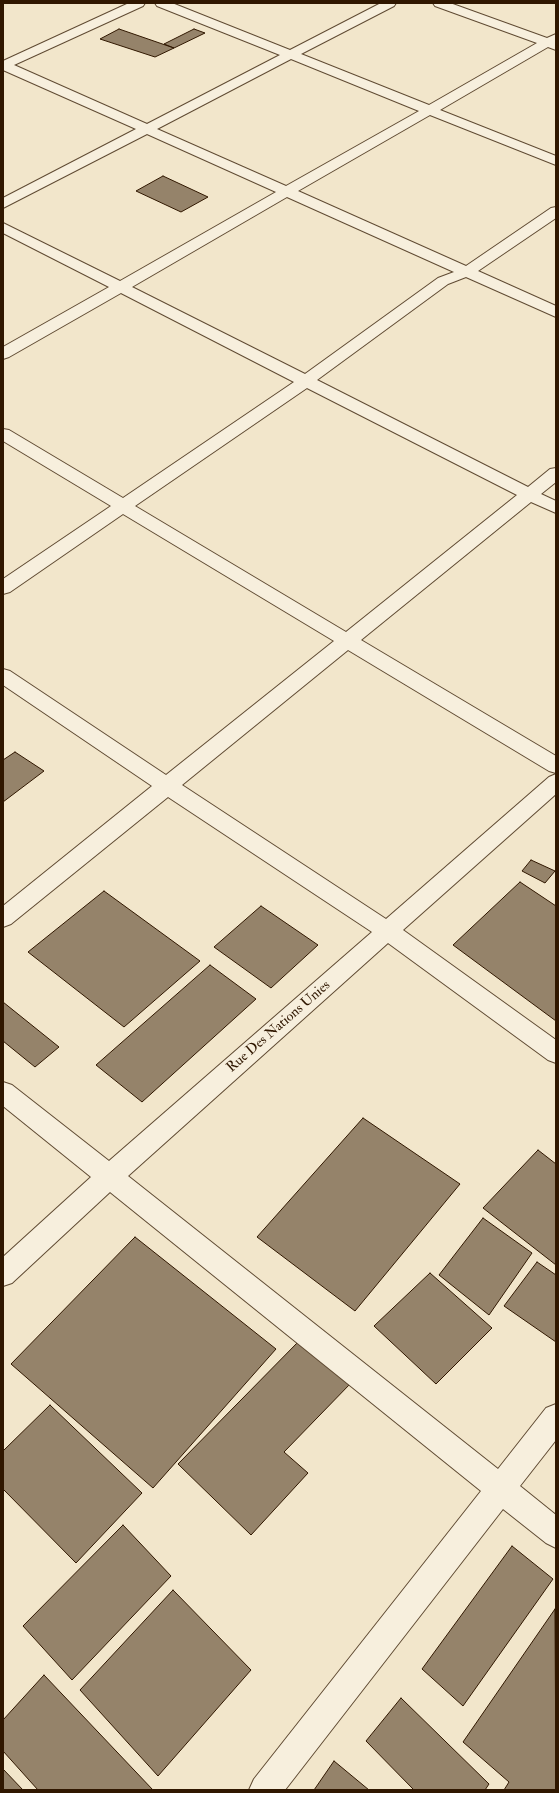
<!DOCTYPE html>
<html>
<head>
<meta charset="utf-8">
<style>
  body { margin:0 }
  #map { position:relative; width:559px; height:1793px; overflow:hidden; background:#f2e6cb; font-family:"IM FELL Double Pica",serif }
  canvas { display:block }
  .frame { position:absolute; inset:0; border:4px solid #301700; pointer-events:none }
</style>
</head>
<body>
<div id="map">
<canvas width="559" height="1793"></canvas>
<div class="frame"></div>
</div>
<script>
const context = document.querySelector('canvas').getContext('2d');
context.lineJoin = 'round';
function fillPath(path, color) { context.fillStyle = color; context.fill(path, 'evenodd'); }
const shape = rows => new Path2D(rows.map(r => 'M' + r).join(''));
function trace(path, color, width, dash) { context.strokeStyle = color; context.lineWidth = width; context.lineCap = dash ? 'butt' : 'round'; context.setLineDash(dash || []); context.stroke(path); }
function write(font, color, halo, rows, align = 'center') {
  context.font = font + ' "IM FELL Double Pica",serif'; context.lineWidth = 4; context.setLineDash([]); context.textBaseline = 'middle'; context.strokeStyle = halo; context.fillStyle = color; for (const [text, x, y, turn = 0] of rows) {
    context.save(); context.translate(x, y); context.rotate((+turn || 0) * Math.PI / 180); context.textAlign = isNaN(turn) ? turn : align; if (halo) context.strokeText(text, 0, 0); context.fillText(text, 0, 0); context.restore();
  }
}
const building = shape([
  [119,29,174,48,155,57,100,39,119,29],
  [194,29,205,33,174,48,164,44,194,29],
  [163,176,208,197,181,212,136,191,163,176],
  [15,752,44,771,3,802,3,760,15,752],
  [531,860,555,871,545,883,522,871,531,860],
  [520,882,556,906,556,1021,453,945,520,882],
  [104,891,200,961,124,1027,28,952,104,891],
  [261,906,318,945,271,988,214,947,261,906],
  [210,965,256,999,142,1102,96,1065,210,965],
  [3,1002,59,1047,35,1067,3,1041,3,1002],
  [363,1118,460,1184,355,1311,257,1237,363,1118],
  [538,1150,556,1164,556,1265,483,1208,538,1150],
  [483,1218,532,1253,489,1315,439,1275,483,1218],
  [135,1237,276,1349,153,1488,11,1364,135,1237],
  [537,1262,556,1275,556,1342,504,1306,537,1262],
  [430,1273,492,1328,436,1384,374,1326,430,1273],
  [301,1339,351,1383,284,1452,308,1473,251,1535,178,1464,301,1339],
  [50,1405,142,1493,76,1563,3,1489,3,1451,50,1405],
  [123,1525,171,1576,72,1680,23,1626,123,1525],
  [512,1546,553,1579,463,1706,422,1669,512,1546],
  [173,1590,251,1670,158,1776,80,1690,173,1590],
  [555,1609,556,1790,504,1790,509,1782,463,1742,555,1609],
  [44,1675,153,1790,38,1790,3,1751,3,1720,44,1675],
  [401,1698,489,1784,485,1790,414,1790,366,1741,401,1698],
  [334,1761,369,1790,314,1790,334,1761],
  [3,1769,23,1790,3,1790,3,1769]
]);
const minor = shape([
  [129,3,145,3,143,6,14,65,147,124,280,55,157,6,155,3,172,3,290,50,381,3,396,3,394,6,301,54,429,105,537,43,435,6,433,3,450,3,547,38,556,34,556,50,548,47,440,110,556,156,556,165,430,115,298,191,466,266,551,208,556,207,556,218,478,271,556,306,556,317,466,277,448,284,317,380,528,487,550,469,556,468,556,482,541,494,556,501,556,513,531,502,361,640,556,756,556,773,549,771,348,650,182,785,386,919,549,777,556,774,556,794,403,930,556,1040,556,1063,548,1060,388,943,128,1176,498,1469,546,1408,556,1404,556,1440,520,1486,556,1515,556,1548,546,1543,503,1509,285,1790,249,1790,254,1779,481,1491,110,1192,12,1283,3,1286,3,1257,91,1177,3,1106,3,1082,12,1085,109,1161,372,932,168,797,11,924,3,927,3,906,152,786,3,685,3,669,10,671,166,775,334,641,123,514,10,592,3,594,3,579,111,506,3,441,3,429,9,430,123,498,294,382,121,293,9,357,3,359,3,347,109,287,3,233,3,223,120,281,276,192,147,134,3,208,3,198,136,129,3,70,3,61,129,3],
  [291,59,419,111,286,186,157,129,291,59],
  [287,197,454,272,438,278,305,374,132,287,287,197],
  [307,388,517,495,346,632,135,506,307,388]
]);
const streetNames = [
  ["Rue Des Nations Unies",279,1027,-41]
];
fillPath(building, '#95836a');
trace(building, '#301700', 1);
trace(minor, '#604b33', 2);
fillPath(minor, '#f7efdd');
write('14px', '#301700', '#f7efdd', streetNames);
</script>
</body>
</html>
